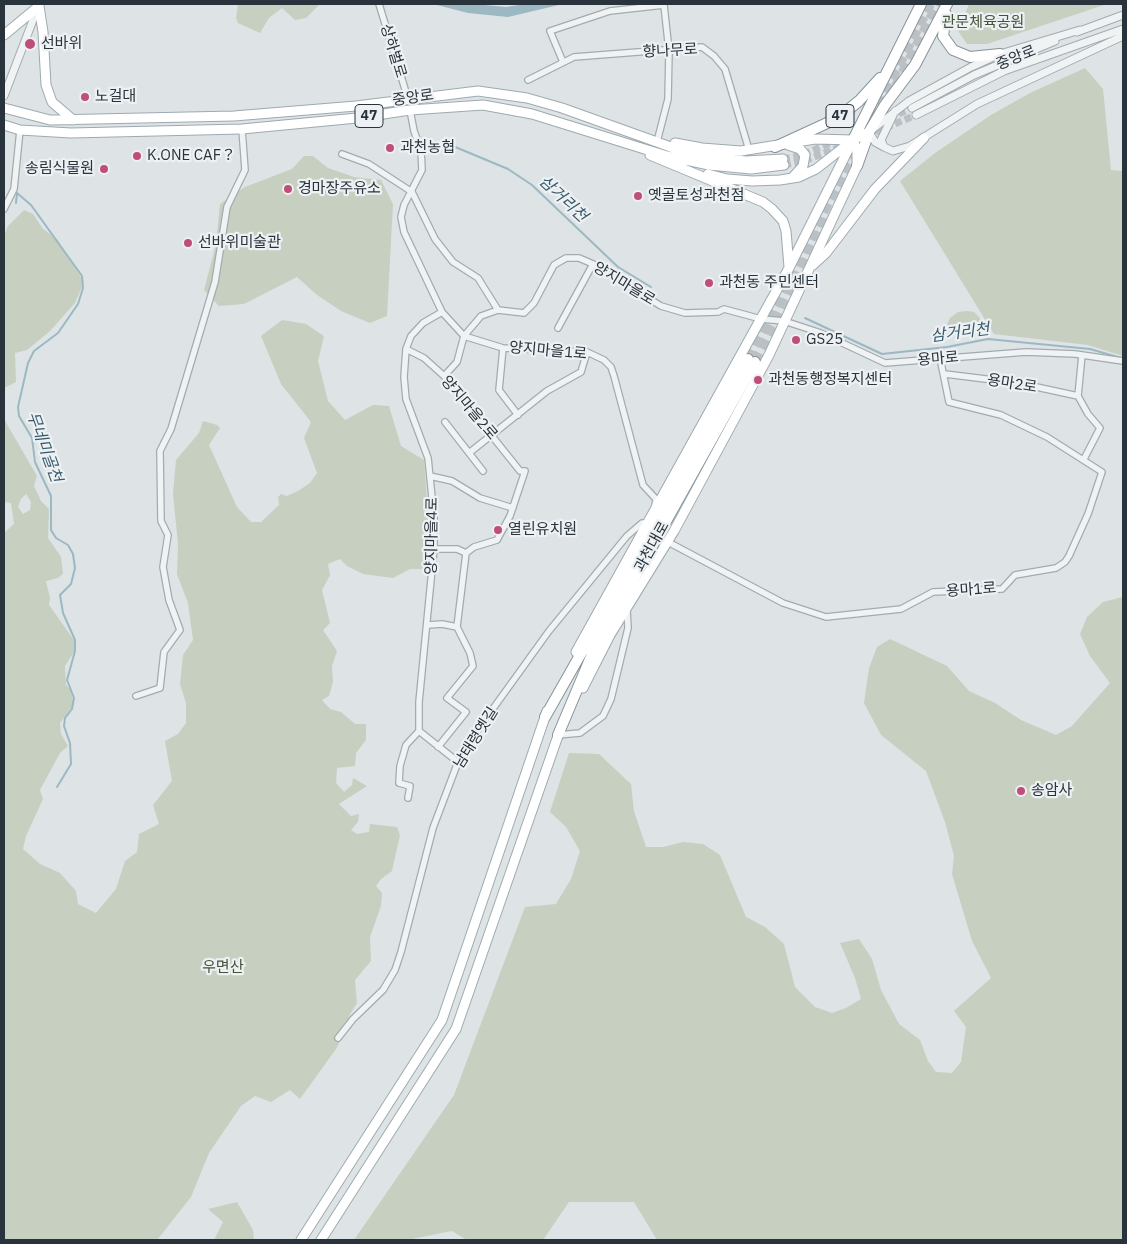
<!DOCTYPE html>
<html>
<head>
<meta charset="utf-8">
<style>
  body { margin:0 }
  #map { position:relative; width:1127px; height:1244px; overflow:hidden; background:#dee3e6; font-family:"IBM Plex Sans",sans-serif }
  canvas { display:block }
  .frame { position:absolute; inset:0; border:5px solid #29333b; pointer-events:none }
</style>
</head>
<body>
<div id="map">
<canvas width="1127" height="1244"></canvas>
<div class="frame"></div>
</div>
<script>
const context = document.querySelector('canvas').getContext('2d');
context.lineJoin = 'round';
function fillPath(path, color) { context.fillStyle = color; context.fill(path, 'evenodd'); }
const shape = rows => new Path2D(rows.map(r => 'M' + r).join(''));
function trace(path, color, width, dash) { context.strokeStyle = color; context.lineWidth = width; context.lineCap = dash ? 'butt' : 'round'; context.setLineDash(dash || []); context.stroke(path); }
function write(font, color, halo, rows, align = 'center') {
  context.font = font + ' "IBM Plex Sans","Noto Sans KR",sans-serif'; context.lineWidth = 4.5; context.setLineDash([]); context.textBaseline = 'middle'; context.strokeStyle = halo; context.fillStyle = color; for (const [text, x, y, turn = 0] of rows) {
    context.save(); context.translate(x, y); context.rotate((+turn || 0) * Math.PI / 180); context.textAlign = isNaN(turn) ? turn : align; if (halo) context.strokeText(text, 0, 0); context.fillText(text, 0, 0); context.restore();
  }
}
const green = shape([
  [238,4,320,4,306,18,295,20,282,8,269,18,260,33,238,23,236,18],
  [969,4,1107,4,987,44,967,44,958,31],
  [1085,68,1103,89,1111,170,1123,171,1123,356,1088,345,994,334,900,181,935,153,991,115,1030,93],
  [304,156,313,156,328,168,354,177,381,180,393,204,387,316,370,323,341,311,317,295,297,277,244,304,219,306,204,290,216,244,220,204,245,187,292,169],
  [24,210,33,214,43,229,57,239,84,282,75,303,50,331,27,350,15,353,16,382,4,388,4,235,8,226],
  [967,311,974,312,980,318,980,324,960,332,948,330,947,324,950,318,958,312],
  [282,320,306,324,324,336,318,361,328,401,345,420,373,405,389,406,401,446,424,460,428,513,428,564,422,569,410,569,393,578,363,574,347,566,340,559,328,564,330,575,322,590,330,623,323,630,337,651,332,666,333,682,329,696,322,700,330,709,341,712,355,724,366,724,366,740,356,753,355,766,337,768,336,783,344,792,352,785,353,778,367,786,339,804,351,816,359,814,358,822,351,830,357,834,369,832,370,824,397,827,400,835,392,871,381,879,376,886,382,893,381,906,370,937,371,961,355,980,357,1003,349,1016,352,1027,342,1037,336,1049,300,1099,290,1090,271,1102,255,1096,241,1106,209,1153,191,1197,157,1240,4,1240,4,533,14,524,11,503,4,502,4,419,37,476,34,486,41,501,49,509,48,538,61,557,63,574,58,578,46,581,50,598,49,605,74,640,76,649,65,666,66,685,71,690,74,705,60,723,61,734,68,746,60,753,40,790,43,799,26,836,23,849,40,864,60,873,76,891,78,904,96,913,116,889,125,861,137,852,139,834,159,824,153,805,172,781,165,741,178,734,186,723,186,703,180,684,183,655,193,640,188,603,177,574,178,544,173,494,176,460,199,433,203,421,217,425,220,428,209,445,237,507,251,522,261,522,279,505,278,497,281,494,287,496,298,491,310,483,317,473,304,438,311,422,281,384,261,336],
  [26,494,31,502,30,510,23,514,18,507,21,499],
  [1123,597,1123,1240,657,1240,634,1202,569,1202,543,1240,467,1240,452,1231,407,1240,354,1240,454,1095,525,907,556,904,571,879,580,851,566,827,550,812,569,753,599,754,631,784,634,811,646,847,663,847,683,842,703,844,720,855,746,917,765,927,784,944,795,987,815,1007,832,1013,846,1008,861,999,855,978,840,943,859,939,872,959,881,990,899,1024,920,1040,928,1061,936,1072,952,1073,961,1062,966,1027,954,1011,991,978,972,941,952,874,954,856,945,822,926,771,881,735,864,703,869,668,877,647,890,639,907,647,947,666,969,691,995,703,1021,720,1056,735,1072,726,1110,683,1090,656,1080,634,1087,617,1103,602],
  [237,1202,253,1230,254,1240,214,1240,223,1222,208,1209]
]);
const water = shape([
  [433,4,474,4,506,7,525,4,563,4,508,17,468,13]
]);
const stream = shape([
  [448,144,508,169,532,185,618,267,651,287],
  [17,193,31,205,82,276,83,288,78,304,58,333,34,351,28,363,18,407,19,416,32,438,35,462,51,496,51,530,56,538,68,545,73,554,75,568,71,584,60,595,63,613,75,640,75,651,67,680,74,698,72,709,65,718,64,726,70,743,71,764,57,787],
  [16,203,17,193],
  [805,318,882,354,947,347,988,339,1090,349,1121,358]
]);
const tertiaryTunnel = shape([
  [889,118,912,108],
  [866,136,916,115],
  [783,159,799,156,838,140],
  [784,165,807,160,840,147]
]);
const trunkTunnel = shape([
  [896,86,938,4],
  [748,359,930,4],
  [755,362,828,219]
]);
const minor = shape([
  [379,4,408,99],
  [563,62,550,31,610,11,664,5,669,51,668,99,658,138],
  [528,80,574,57,702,47,714,56,725,69,749,150],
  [410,110,414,131,421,150,422,170,404,205,401,217,404,232,442,312,464,336,503,348,587,352,604,360,611,367,614,376,643,485,656,499,655,506],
  [342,154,369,164,412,192,435,239,453,262,478,278,498,310],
  [4,209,14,189,20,130],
  [442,312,423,323,411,336,406,349,404,377,406,399,428,458,434,517,434,549,419,702,419,731,458,762],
  [558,328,593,264],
  [503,348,499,390,518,415],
  [406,349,424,358,444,376,520,471,525,471,510,516,497,540,474,547,466,553,457,549,434,549],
  [1082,355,1078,396,1088,414,1100,428,1084,459],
  [945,374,1018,383,1078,396],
  [444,376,457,362,464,336,481,316,498,310,524,313,534,303,554,265,566,258,579,258,593,264,661,306,685,313,718,312,724,309,761,319,784,321,821,333,885,363,1026,352,1075,354,1123,361],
  [445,422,483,471],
  [469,453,547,391,581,372,587,352],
  [430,476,452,481,480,498,513,508],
  [668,542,783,603,826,617,901,609,933,592,1002,589,1015,575,1056,568,1065,562,1069,556,1088,514,1102,472,1047,437,1001,415,949,402,940,358],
  [428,625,442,624,457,627,470,653,473,666,447,698,466,712,438,747],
  [457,627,466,553],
  [136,696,160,688,164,652,180,630,169,600,163,567,168,535,161,521,160,451,171,429,215,282,227,207,245,170,242,129],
  [558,735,580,733,603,716,611,699,628,628,627,610],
  [408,798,410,786,399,783,400,766,406,745,419,731],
  [338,1038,353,1019,383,990,395,970,401,952,433,828,458,762,474,735,549,631,627,536,642,523,646,523]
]);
const tertiary = shape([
  [1077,32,1123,15],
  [4,96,38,7],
  [912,108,974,75,1055,41],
  [895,111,881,140,884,147,893,151,910,146,977,104,1123,36],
  [916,115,1004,71,1123,29],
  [884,147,875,142,869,132,909,101,971,67,1000,54,1080,30]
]);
const primary = shape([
  [39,6,43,32,46,85,52,102,73,120],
  [4,35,39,6],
  [4,108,50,120,234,116,356,106,478,91,527,98,562,108,693,155,746,161,783,159],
  [4,125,20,130,71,133,242,129,357,118,410,110,483,105,532,114,667,156,709,165,751,169,784,165],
  [675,143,702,148,741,151,815,139,853,140],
  [788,145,800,149,805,155,803,166,793,177],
  [650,155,763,202,772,209,783,221,786,231,789,267],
  [708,174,727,179,752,181,780,180,799,177,816,169,853,140,869,132],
  [813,265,826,253,875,189,924,138],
  [576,652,789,268,853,140],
  [583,688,610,635,674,531,769,355,857,166,857,150,853,140],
  [301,1240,442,1020,547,711],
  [321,1240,456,1029,560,730]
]);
const trunk = shape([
  [946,14,943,36,953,50,970,57,1000,54],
  [853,140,921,4],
  [775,147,838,118,859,101,880,78],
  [857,166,869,132,885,105,915,65,947,4],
  [545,717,748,359],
  [558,735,593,652,755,362]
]);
const markers = [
  [30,44,6,"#bf4e7a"],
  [85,97,5,"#bf4e7a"],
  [390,148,5,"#bf4e7a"],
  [137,156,5,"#bf4e7a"],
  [104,169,5,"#bf4e7a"],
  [288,189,5,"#bf4e7a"],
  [638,196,5,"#bf4e7a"],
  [188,243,5,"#bf4e7a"],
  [709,283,5,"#bf4e7a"],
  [796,340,5,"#bf4e7a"],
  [758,380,5,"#bf4e7a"],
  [498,530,5,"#bf4e7a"],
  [1021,791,5,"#bf4e7a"]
];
const shields = [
  [369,116,28],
  [840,116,28]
];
const shieldNames = [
  ["47",369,116],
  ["47",840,116]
];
const parkNames = [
  ["관문체육공원",983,23],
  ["우면산",223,968]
];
const poiNames = [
  ["선바위",41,44],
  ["노걸대",95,97],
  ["과천농협",400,148],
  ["K.ONE CAF？",147,156],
  ["송림식물원",94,169,"right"],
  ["경마장주유소",298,189],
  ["옛골토성과천점",648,196],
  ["선바위미술관",198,243],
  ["과천동 주민센터",719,283],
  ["GS25",806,340],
  ["과천동행정복지센터",768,380],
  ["열린유치원",508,530],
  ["송암사",1031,791]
];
const streetNames = [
  ["상하벌로",393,51,73],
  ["향나무로",670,51,-3],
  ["중앙로",1016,58,-22],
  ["중앙로",413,98,-8],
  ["양지마을로",624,284,31],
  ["양지마을1로",548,351,5],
  ["용마로",938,359,-5],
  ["용마2로",1012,384,9],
  ["양지마을2로",469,408,50],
  ["양지마을4로",432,536,-89],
  ["과천대로",652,547,-61],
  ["용마1로",971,590,-4],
  ["남태령옛길",476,738,-58]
];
const waterNames = [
  ["삼거리천",563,199,43],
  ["삼거리천",960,333,-7],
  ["무네미골천",44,447,70]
];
fillPath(green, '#c7cfc0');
fillPath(water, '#9cb8c2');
trace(stream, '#9cb8c2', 2);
trace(tertiaryTunnel, '#bac0c4', 7, [7, 3.5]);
trace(trunkTunnel, '#bac0c4', 10, [10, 5]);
trace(minor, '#a4abaf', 8);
trace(tertiary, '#a4abaf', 9);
trace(primary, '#9eaab0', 11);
trace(trunk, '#87939b', 12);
trace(minor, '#f0f3f4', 5.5);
trace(tertiary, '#f0f3f4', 7);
trace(primary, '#fff', 9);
trace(trunk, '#fff', 10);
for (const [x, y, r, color] of markers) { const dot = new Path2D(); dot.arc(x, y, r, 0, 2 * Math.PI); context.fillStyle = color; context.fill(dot); trace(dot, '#edf1f4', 2); }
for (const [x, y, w] of shields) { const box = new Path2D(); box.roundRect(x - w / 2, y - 11.5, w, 23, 4); context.fillStyle = '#edf1f4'; context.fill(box); trace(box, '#29333b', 1); }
write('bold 14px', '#29333b', null, shieldNames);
write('15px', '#445537', '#edf1f4', parkNames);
write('15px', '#29333b', '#edf1f4', poiNames, 'left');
write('15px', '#29333b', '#edf1f4', streetNames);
write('italic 16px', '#375a6a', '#edf1f4', waterNames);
</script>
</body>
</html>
